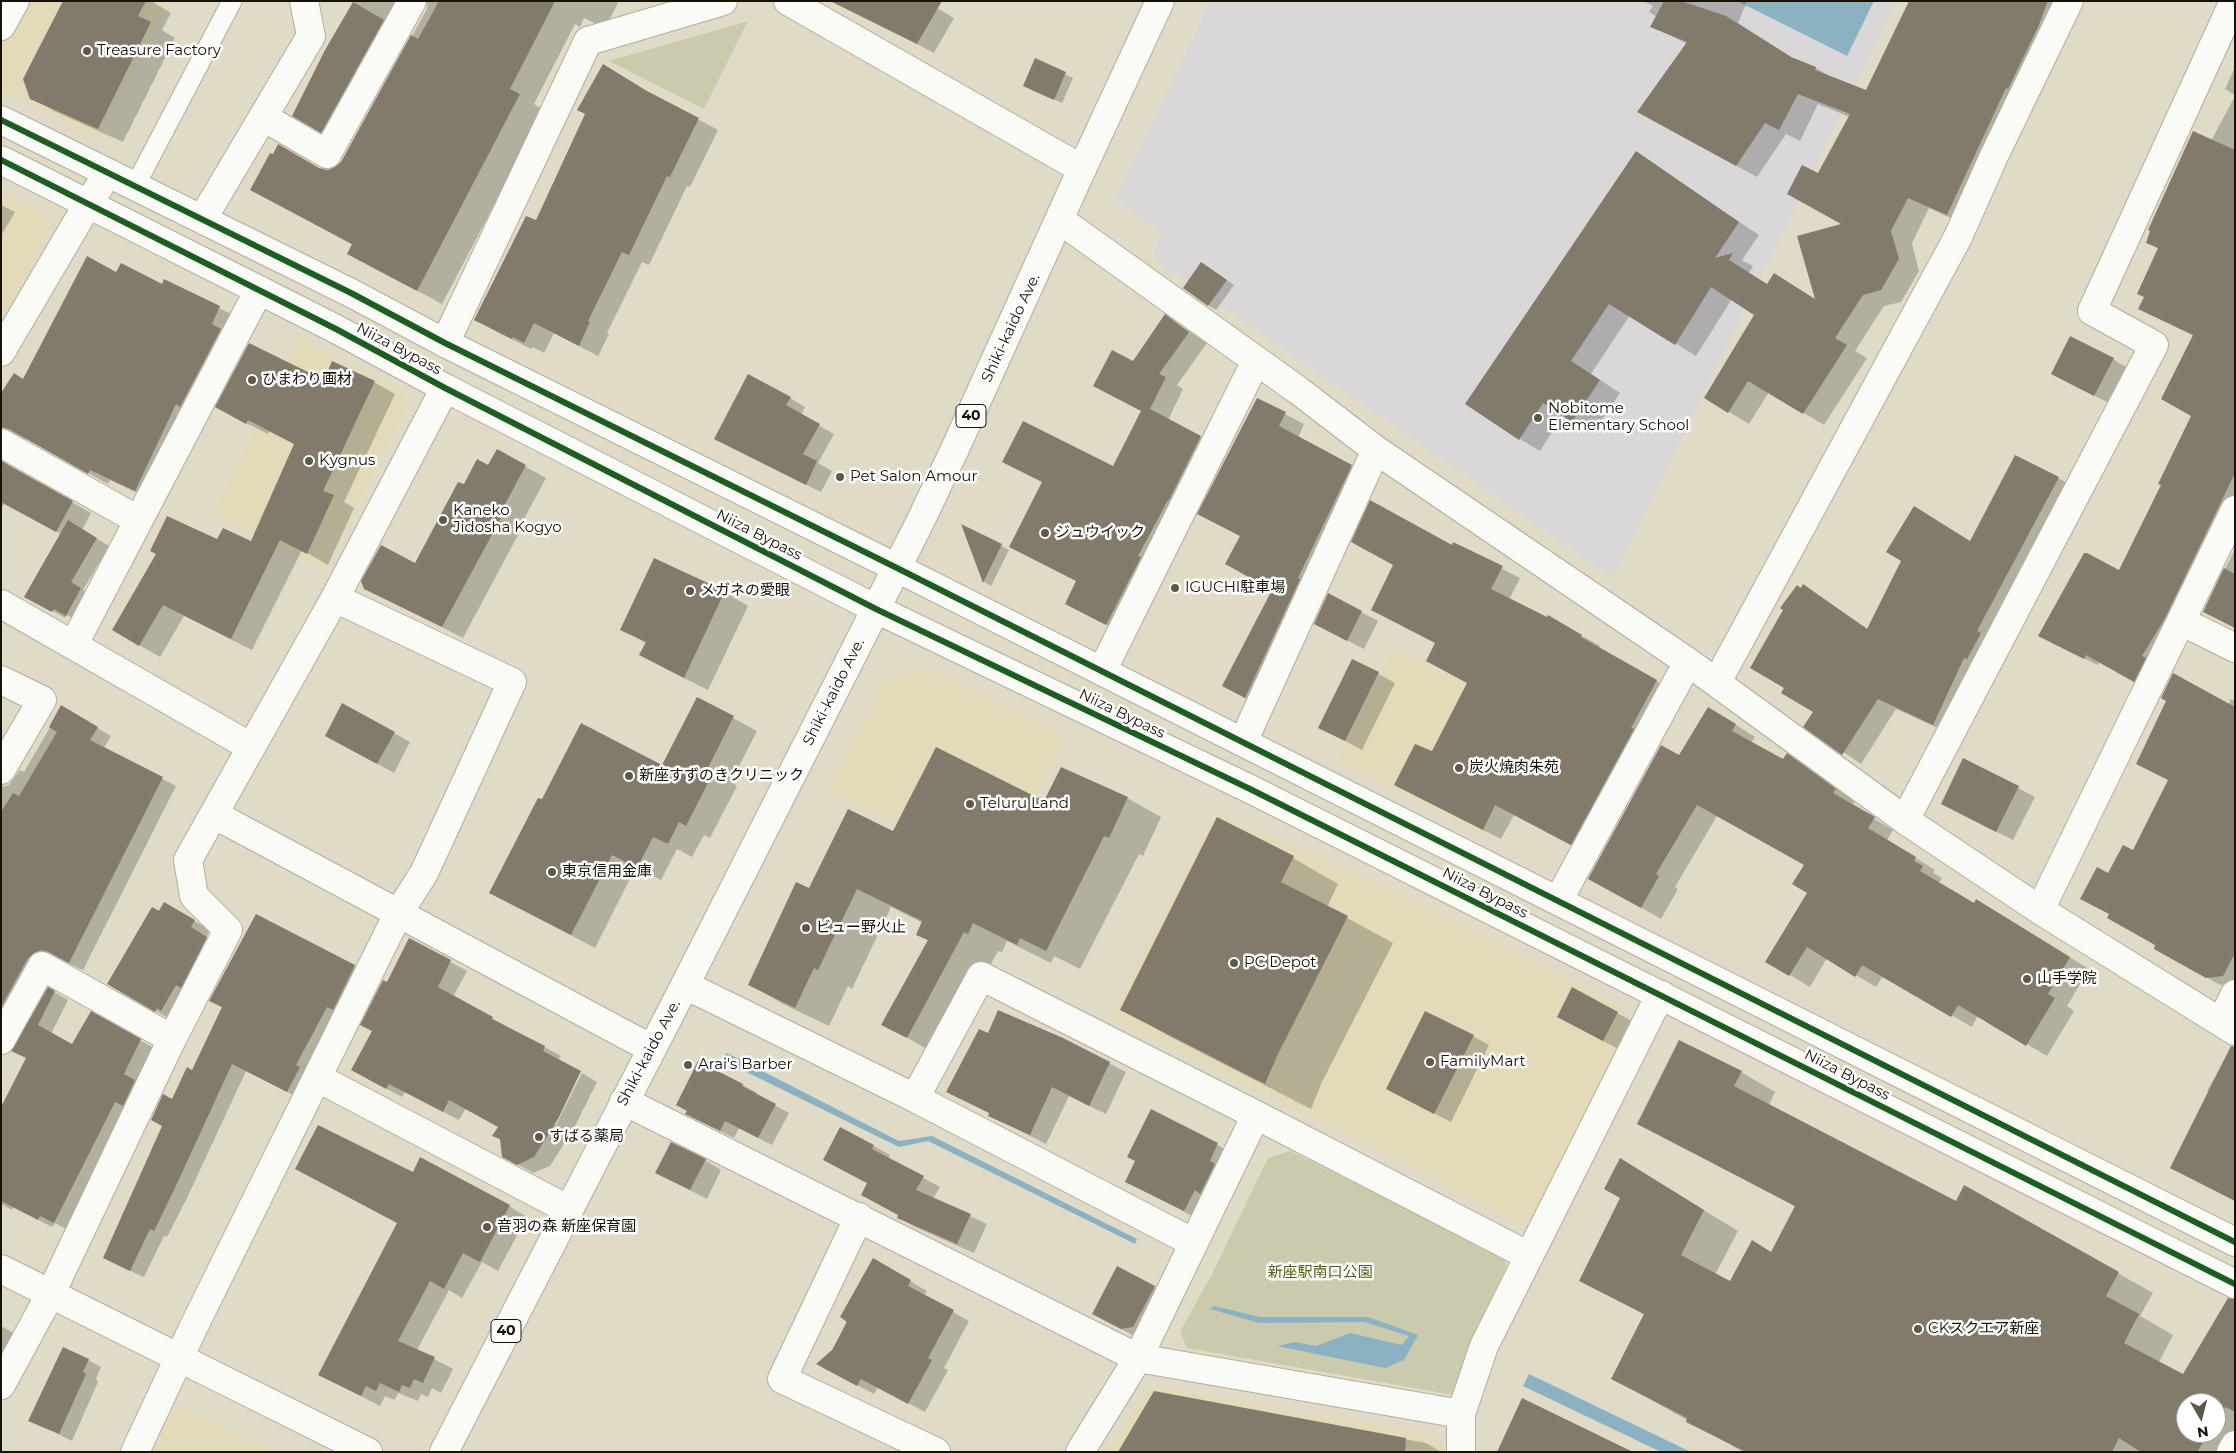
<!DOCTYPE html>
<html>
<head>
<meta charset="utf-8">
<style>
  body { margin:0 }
  #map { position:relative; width:2236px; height:1453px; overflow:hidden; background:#e0dbc6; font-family:Montserrat,sans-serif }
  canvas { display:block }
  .frame { position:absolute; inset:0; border:2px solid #161206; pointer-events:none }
  .north { position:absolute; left:2176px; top:1393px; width:50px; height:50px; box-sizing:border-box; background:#fff; border:1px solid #a2a09b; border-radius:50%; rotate:172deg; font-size:14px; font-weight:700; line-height:20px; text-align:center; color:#161206 }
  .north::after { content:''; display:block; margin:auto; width:18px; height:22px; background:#5d5849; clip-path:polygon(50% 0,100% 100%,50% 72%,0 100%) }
</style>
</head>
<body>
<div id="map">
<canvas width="2236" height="1453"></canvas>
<div class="frame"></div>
<div class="north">N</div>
</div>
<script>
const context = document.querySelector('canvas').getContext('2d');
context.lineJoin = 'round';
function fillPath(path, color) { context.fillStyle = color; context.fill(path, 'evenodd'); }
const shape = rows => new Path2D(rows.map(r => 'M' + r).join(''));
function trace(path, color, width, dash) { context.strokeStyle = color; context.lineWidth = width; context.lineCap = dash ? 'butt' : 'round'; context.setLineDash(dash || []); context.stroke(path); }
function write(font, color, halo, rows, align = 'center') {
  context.font = font + ' Montserrat,"Noto Sans JP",sans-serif'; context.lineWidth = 5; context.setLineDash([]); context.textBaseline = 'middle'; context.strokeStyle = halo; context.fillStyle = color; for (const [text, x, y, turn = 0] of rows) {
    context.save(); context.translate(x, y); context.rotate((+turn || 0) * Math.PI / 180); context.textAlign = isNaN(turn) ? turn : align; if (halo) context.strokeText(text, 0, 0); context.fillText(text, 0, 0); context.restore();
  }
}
const built = shape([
  [21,1,170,1,96,137,1,90,1,38],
  [1,192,45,215,49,231,1,320],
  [299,340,403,392,407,407,323,570,212,515],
  [1393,650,1543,722,1484,835,1338,760],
  [929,669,1067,738,997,875,829,790,883,684],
  [1216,812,1388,890,1622,1007,1627,1023,1532,1219,1518,1222,1363,1142,1111,1019],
  [1158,1388,1434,1435,1443,1446,1444,1452,1109,1452,1143,1395],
  [183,1407,274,1452,150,1452,169,1411]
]);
const education = shape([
  [1211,1,1897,1,1613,578,1153,258,1161,232,1115,199]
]);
const green = shape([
  [748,21,704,109,609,61],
  [1290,1151,1503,1256,1508,1271,1453,1395,1187,1348,1180,1332,1213,1272,1268,1158]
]);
const water = shape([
  [1737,1,1874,1,1847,56],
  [727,1053,899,1141,932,1136,1137,1239,1135,1244,928,1141,899,1147,722,1060],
  [1214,1306,1260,1317,1368,1317,1418,1335,1404,1360,1385,1368,1277,1346,1295,1342,1316,1346,1350,1333,1402,1345,1409,1336,1364,1322,1259,1323,1210,1309],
  [1529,1374,1691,1452,1661,1452,1523,1386]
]);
const shadow = shape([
  [65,1,151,1,171,13,162,30,175,38,123,142,56,112,31,98],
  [355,1,619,1,605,28,584,18,580,27,575,24,534,104,544,110,442,304,348,254,353,245,277,204,319,169,328,171,336,168,341,163,427,9,428,3,424,7,347,146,294,115,327,50],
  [925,1,954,18,934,53,849,9],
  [1643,1,1747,1,1738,23,1796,60,1816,68,1836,80,1867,91,1910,1,2064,1,1968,226,1929,208,1912,243,1919,271,1901,302,1884,306,1855,351,1867,358,1824,425,1769,392,1749,424,1706,398,1756,314,1732,299,1696,356,1630,315,1591,374,1620,393,1593,433,1563,415,1540,451,1520,439,1636,153,1759,235,1742,260,1753,266,1749,273,1767,285,1816,300,1843,225,1818,175,1850,117,1818,104,1800,141,1786,134,1757,177,1659,123,1687,44,1652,26,1657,17,1649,12,1653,6],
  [1036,60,1073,78,1062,103,1032,90],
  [2235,67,2235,95,2225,89],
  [654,96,718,130,690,187,687,186,649,265,642,262,607,333,609,334,598,356,554,333,544,353,533,347,531,349,495,331,537,222],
  [2235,96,2235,510,2147,689,2099,662,2098,665,2052,643,2119,572,2163,485,2193,416,2194,336,2140,309,2145,297,2159,249,2147,242,2211,141],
  [1,205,15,212,1,236],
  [1202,263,1234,285,1216,310,1208,305],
  [117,273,162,286,165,281,239,318,154,501,110,480,108,484,29,440,21,438,13,440,4,454,6,463,12,468,91,513,82,530,109,546,83,590,93,596,79,622,67,615,65,618,26,596,61,534,4,504,1,509,1,392,24,381],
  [1165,316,1207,343,1177,385,1183,389,1168,420,1219,448,1125,634,1085,614,1077,582,1114,468,1143,411,1133,362],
  [2113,359,2129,369,2111,404,2052,374],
  [324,381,374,382,395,394,344,502,354,508,328,565,302,550,252,650,184,616,160,657,113,630,218,541,251,543,295,444,269,431,268,434,238,419],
  [790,398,805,407,801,415,834,434,818,463,832,471,821,492,731,447],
  [1258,400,1304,424,1298,438,1370,477,1264,708,1223,686,1273,590,1241,536,1199,514],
  [497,451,546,478,524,519,526,520,463,638,365,588,416,564,464,486,488,467],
  [2058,478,2076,488,1951,734,1896,709,1861,764,1805,726,1815,711,1786,687,1804,586,1868,629,1971,542],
  [963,526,1009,550,991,586,984,582],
  [1454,544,1520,578,1509,600,1547,619,1548,617,1600,646,1598,649,1675,691,1589,855,1514,815,1501,839,1414,795,1432,753,1469,683,1437,643],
  [2235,549,2235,628,2204,611],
  [655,559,725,592,748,606,708,690,664,668,647,644,622,629],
  [1361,612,1378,621,1364,649,1315,624],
  [1353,660,1395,683,1362,750,1319,727],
  [698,699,757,731,731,782,737,786,710,838,704,835,692,857,677,849,661,880,636,867,595,948,491,893,542,801,663,767],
  [2231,699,2235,701,2235,983,2220,985,2155,948,2157,945,2110,914,2109,875,2134,852,2169,780,2138,764,2228,705],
  [62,707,111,736,104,748,176,786,83,970,57,958,49,960,1,1043,1,787,9,785,20,770,24,772],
  [1728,720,1755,737,1751,743,1783,761,1787,755,1807,766,1855,801,1852,806,1893,830,1887,840,1935,870,1933,873,1942,878,1939,883,1975,904,1996,912,2089,969,2067,1006,2074,1011,2047,1056,1978,1015,1972,1027,1883,976,1876,987,1827,958,1810,987,1767,961,1809,892,1806,864,1717,816,1675,887,1678,889,1661,919,1590,878,1679,756],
  [394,733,410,742,394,773,343,745],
  [2018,788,2035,797,2013,840,1959,813],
  [1127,798,1161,817,1143,856,1139,854,1080,969,1054,956,1051,963,1007,941,1002,952,998,951,941,1057,883,1024,929,941,917,934,923,923,891,907,852,989,848,986,829,1026,783,1004,749,984,810,890,894,833,1045,803],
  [1293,858,1338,884,1327,907,1393,943,1322,1082,1311,1109,1167,1035,1121,1009],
  [164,903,210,930,206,938,222,948,172,1020,108,984],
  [257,916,368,974,301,1099,246,1071,187,1198,167,1237,164,1236,144,1277,117,1265,173,1100,193,1072,223,1008,211,1001],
  [410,940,467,971,453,997,561,1056,558,1061,554,1124,556,1125,582,1073,597,1082,574,1128,550,1166,533,1173,503,1156,501,1140,494,1136,499,1127,466,1108,459,1120,405,1092,402,1097,368,1079,373,1031,387,983],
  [49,989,68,1000,51,1034,72,1045,91,1013,154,1048,68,1230,55,1223,52,1227,13,1207,12,1210,1,1204,1,1110,27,1058],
  [1617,1013,1634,1022,1620,1050,1575,1026],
  [989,1035,1062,1039,1126,1072,1106,1114,1069,1096,1046,1144,989,1115],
  [1473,1036,1489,1045,1451,1122,1404,1098],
  [2227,1055,2235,1201,2172,1168,2209,1092,2207,1091],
  [699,1063,743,1085,757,1093,756,1095,789,1113,772,1145,739,1128,734,1138,687,1114],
  [1741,1072,1775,1092,1769,1105,1957,1202,1965,1187,2153,1293,2140,1316,2173,1335,2159,1362,2184,1376,2235,1317,2235,1452,1743,1452,1613,1378,1645,1315,1580,1280,1622,1198,1620,1159,1738,1231,1715,1275,1731,1282,1772,1253,1796,1207,1638,1123],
  [2186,1403,2216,1403,2216,1433,2186,1433],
  [1151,1110,1242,1158,1209,1225,1126,1181,1136,1161],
  [841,1128,890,1155,888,1159,940,1187,933,1199,987,1224,974,1253,915,1227,898,1217,899,1215,868,1184,824,1160],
  [705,1160,721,1170,707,1199,657,1173],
  [413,1174,509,1206,527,1217,498,1271,482,1262,462,1298,449,1290,417,1350,453,1369,441,1393,432,1388,428,1397,421,1394,418,1401,398,1393,395,1400,385,1396,380,1406,320,1375,398,1223],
  [874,1260,927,1291,924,1296,969,1321,944,1368,948,1370,925,1412,878,1387,874,1394,834,1373,833,1351],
  [1154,1287,1170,1297,1138,1338,1110,1323],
  [1,1326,28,1341,1,1360],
  [88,1360,101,1367,96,1379,98,1382,72,1441,30,1420],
  [1155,1393,1426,1443,1441,1452,1120,1452]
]);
const building = shape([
  [63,1,146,1,138,16,151,22,98,129,30,99,23,79],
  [439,1,555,1,510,89,520,94,417,291,347,254,352,244,250,190,270,153,273,154,278,144,319,168,328,170,335,167,341,162,411,35,418,39],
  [830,1,942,1,917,44],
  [1664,1,1681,1,1726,16,1791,57,1816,67,1815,70,1866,90,1909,1,2048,1,2038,27,2008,89,2006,88,1947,215,1908,198,1891,231,1899,259,1881,290,1863,295,1835,338,1847,345,1803,414,1748,381,1728,413,1704,398,1754,315,1711,287,1675,345,1609,304,1571,361,1600,380,1572,422,1543,403,1519,440,1465,404,1636,151,1739,222,1715,258,1733,253,1729,260,1767,284,1774,273,1815,299,1797,236,1841,224,1787,194,1802,165,1818,173,1850,114,1798,94,1779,130,1765,123,1736,166,1637,112,1687,42,1650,27],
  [353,2,384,20,321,133,292,116,325,50],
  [1035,58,1066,72,1054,100,1023,86],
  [603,64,647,91,699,118,670,177,667,176,629,255,622,252,588,321,590,322,579,346,534,323,524,343,513,337,512,339,474,320,526,216,536,220,585,114,577,110],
  [2193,131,2235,150,2235,473,2164,620,2142,656,2146,658,2134,682,2086,655,2084,659,2038,636,2084,553,2087,553,2119,570,2161,485,2158,484,2191,416,2161,399,2193,335,2138,309,2144,297,2137,294,2158,248,2146,243,2150,231,2148,230],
  [87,256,116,272,121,263,162,284,164,279,220,306,212,324,221,329,180,407,176,404,135,491,90,470,88,474,9,429,1,427,1,393,14,373,23,379],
  [1201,262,1227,280,1208,306,1183,288],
  [1165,314,1189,332,1159,374,1166,377,1150,409,1201,436,1169,500,1168,500,1138,556,1141,557,1106,625,1065,604,1076,581,1009,547,1042,482,1002,462,1023,421,1113,466,1141,411,1093,386,1112,350,1133,361],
  [2070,336,2114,358,2094,396,2051,374],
  [249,343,324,380,332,361,375,381,323,491,334,495,307,554,280,540,231,639,163,605,139,646,112,630,156,554,150,551,167,516,217,539,223,528,251,541,294,444,248,420,246,424,215,407],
  [748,374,791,397,786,405,820,424,803,454,817,461,806,485,714,439],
  [1257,398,1286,412,1279,426,1352,465,1298,578,1300,579,1245,698,1222,686,1272,590,1225,564,1240,536,1197,514],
  [497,449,526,465,504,506,507,507,442,627,364,589,361,581,381,545,415,563,458,482,464,484,477,459,488,465],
  [2015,455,2059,477,1977,631,1981,633,1967,659,1964,658,1933,725,1878,699,1842,755,1803,727,1813,712,1781,693,1784,688,1750,668,1783,610,1780,608,1797,585,1801,588,1803,584,1867,629,1901,561,1886,552,1914,506,1970,541],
  [1,461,73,501,56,532,1,502],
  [1370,500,1452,545,1453,542,1503,566,1491,589,1547,617,1548,615,1582,635,1581,637,1657,680,1631,728,1634,729,1571,845,1495,805,1483,830,1394,785,1415,744,1432,751,1467,683,1426,661,1435,643,1371,610,1393,565,1351,542],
  [68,520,97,538,71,582,81,588,66,616,54,609,52,612,24,597],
  [961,524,1002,544,983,583],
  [654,558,725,591,684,678,639,655,646,642,620,630],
  [2224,568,2235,574,2235,628,2203,612],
  [1328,593,1362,611,1347,641,1314,624],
  [1352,659,1379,672,1345,741,1318,728],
  [2173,673,2235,707,2235,953,2223,976,2206,978,2188,968,2154,949,2155,945,2107,918,2109,914,2080,899,2097,867,2108,873,2123,845,2133,850,2168,780,2136,764,2166,701,2161,698],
  [697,697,734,716,708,768,714,771,686,826,679,822,668,844,653,837,637,868,612,855,571,935,489,893,538,798,542,799,581,723,662,765],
  [342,703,395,732,377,764,325,736],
  [61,705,98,727,90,740,163,777,69,963,49,952,41,950,34,953,28,958,1,1007,1,812,13,793,19,796,57,732,49,727],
  [1708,707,1736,724,1732,731,1783,759,1787,753,1836,789,1833,793,1875,817,1868,828,1916,857,1914,861,1923,866,1920,871,1974,903,1976,899,2070,957,2048,994,2055,998,2026,1046,1958,1005,1951,1017,1862,965,1855,977,1807,947,1789,976,1765,962,1807,893,1792,884,1804,865,1697,805,1656,874,1659,876,1641,908,1588,879,1661,745,1679,755],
  [936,747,1044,801,1061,767,1128,797,1109,838,1104,836,1046,951,1020,938,1017,945,973,923,968,934,964,932,907,1038,881,1025,928,940,916,935,922,921,857,889,818,970,814,968,795,1008,748,985,796,882,809,888,848,809,893,831],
  [1963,758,2019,786,1996,832,1941,804],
  [1217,817,1294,856,1281,882,1348,916,1277,1056,1265,1084,1120,1010],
  [164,902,195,920,191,927,207,937,181,988,176,985,161,1011,157,1008,155,1012,107,984,152,907,159,911],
  [256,914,355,965,333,1010,327,1007,312,1035,296,1065,300,1067,287,1092,232,1064,174,1190,154,1231,150,1229,130,1271,103,1258,162,1126,151,1120,163,1094,172,1099,187,1067,192,1070,222,1007,209,1001],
  [409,938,451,960,438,987,493,1017,492,1019,545,1046,543,1051,581,1071,558,1119,534,1157,517,1165,502,1157,500,1139,492,1136,498,1127,449,1100,443,1112,389,1084,386,1089,351,1070,372,1031,360,1025,383,980,387,982],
  [48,987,55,991,38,1025,72,1044,91,1011,141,1039,124,1074,135,1080,123,1106,115,1102,54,1223,40,1216,38,1220,1,1201,1,1107,26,1058,11,1051],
  [1572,987,1618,1012,1603,1041,1557,1017],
  [998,1010,1063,1038,1110,1062,1089,1106,1052,1087,1030,1135,988,1116,989,1113,946,1092,979,1029,988,1033],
  [1425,1011,1474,1035,1434,1114,1386,1089],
  [1679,1040,1742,1071,1734,1086,1956,1201,1964,1185,2119,1272,2106,1296,2139,1314,2124,1343,2183,1374,2228,1298,2235,1299,2235,1412,2225,1407,2216,1422,2216,1403,2186,1403,2186,1433,2209,1433,2197,1452,2141,1452,2119,1438,2112,1452,1746,1452,1686,1422,1687,1418,1611,1379,1644,1314,1579,1281,1620,1198,1604,1189,1620,1158,1704,1210,1681,1255,1730,1281,1752,1240,1771,1252,1795,1206,1637,1124],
  [2231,1046,2235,1047,2235,1201,2170,1168],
  [698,1061,743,1084,742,1086,776,1104,758,1138,725,1121,720,1131,685,1114,687,1111,676,1105],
  [1151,1109,1218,1143,1210,1161,1215,1164,1200,1194,1195,1190,1184,1211,1125,1182,1135,1161,1127,1157],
  [318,1125,413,1172,420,1157,510,1205,480,1262,463,1253,444,1289,430,1281,398,1341,435,1357,423,1383,414,1379,410,1388,402,1385,399,1392,380,1383,376,1391,366,1386,361,1396,318,1375,397,1223,295,1169],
  [840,1127,874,1145,872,1149,924,1176,916,1190,971,1214,957,1244,897,1218,898,1215,861,1195,867,1183,823,1160],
  [671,1142,706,1159,690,1190,655,1173],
  [873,1258,911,1280,908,1286,954,1310,928,1358,932,1360,908,1404,861,1379,857,1386,816,1364,832,1350,847,1322,840,1317],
  [1117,1266,1155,1286,1133,1327,1121,1329,1092,1314],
  [63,1347,89,1359,83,1372,86,1374,59,1434,28,1421],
  [1154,1391,1406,1438,1405,1452,1118,1452],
  [1522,1398,1633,1452,1497,1452]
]);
const lane = shape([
  [135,186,232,1]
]);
const street = shape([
  [788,1,1082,169],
  [1,26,15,1],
  [263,117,327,154,412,1],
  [203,218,311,36,304,1],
  [1060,220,1299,391,1376,450,1688,662,1905,820,2040,910,2235,1031],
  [445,343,588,41,723,1],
  [1,352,88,204,108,173],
  [1,443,138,520],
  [1,604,251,747],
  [2181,621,2235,648],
  [74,644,259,290],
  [1102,671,1256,361],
  [1,680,42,700,1,770],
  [1717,682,1958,237,1994,156,2069,1],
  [1243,742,1376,450],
  [215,815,652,1049],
  [1905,820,2154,345,2092,311,2234,1],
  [1558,901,1688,662],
  [2040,910,2235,510],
  [685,985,915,1098,981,976,1256,1115,1529,1256],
  [2221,1022,2235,994],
  [1,1040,42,966,172,1039],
  [318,1078,569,1210],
  [915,1098,1194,1243],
  [624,1101,1138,1358,1461,1414],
  [859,1217,782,1379,936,1452],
  [1,1385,51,1293,172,1039,228,930,194,896,188,860,335,598,445,388],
  [135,1452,194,1326,398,914,424,873,512,682,335,598],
  [1080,1452,1138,1358,1256,1115],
  [1461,1452,1461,1414,1484,1346,1652,1011,1662,995],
  [2231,1452,2235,1445]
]);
const secondary = shape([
  [1,1269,368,1452]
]);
const primary = shape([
  [444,1452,685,985,919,524,954,451,1082,169,1160,1]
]);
const highway = shape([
  [1,120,351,293,445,343,897,568,2235,1242],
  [1,160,336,329,445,388,876,609,1250,789,2235,1284]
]);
const cycleway = shape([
  [1,120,351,293,445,343,897,568,2235,1242],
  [1,160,336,329,445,388,876,609,1250,789,2235,1284]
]);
const markers = [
  [87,51,5,"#5d5849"],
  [252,380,5,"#5d5849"],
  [1538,418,5,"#5d5849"],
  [309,461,5,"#5d5849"],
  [840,477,5,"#5d5849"],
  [443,520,5,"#5d5849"],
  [1045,533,5,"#5d5849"],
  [1175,588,5,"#5d5849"],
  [690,591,5,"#5d5849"],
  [1459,768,5,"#5d5849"],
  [629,776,5,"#5d5849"],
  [970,804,5,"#5d5849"],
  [552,872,5,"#5d5849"],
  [806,928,5,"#5d5849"],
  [1234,963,5,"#5d5849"],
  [2027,979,5,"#5d5849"],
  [1430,1062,5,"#5d5849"],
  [688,1065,5,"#5d5849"],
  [539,1137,5,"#5d5849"],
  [487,1227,5,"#5d5849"],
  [1918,1329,5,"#5d5849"]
];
const shields = [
  [971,416,30],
  [506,1331,30]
];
const shieldNames = [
  ["40",971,416],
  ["40",506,1331]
];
const poiNames = [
  ["Treasure Factory",97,51],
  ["ひまわり画材",262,380],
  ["Nobitome",1548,409],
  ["Elementary School",1548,426],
  ["Kygnus",319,461],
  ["Pet Salon Amour",850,477],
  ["Kaneko",453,511],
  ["Jidosha Kogyo",453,528],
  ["ジュウイック",1055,533],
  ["IGUCHI駐車場",1185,588],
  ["メガネの愛眼",700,591],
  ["炭火焼肉朱苑",1469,768],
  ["新座すずのきクリニック",639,776],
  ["Teluru Land",980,804],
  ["東京信用金庫",562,872],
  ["ビュー野火止",816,928],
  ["PC Depot",1244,963],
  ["山手学院",2037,979],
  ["FamilyMart",1440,1062],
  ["Arai's Barber",698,1065],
  ["すばる薬局",549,1137],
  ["音羽の森 新座保育園",497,1227],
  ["CKスクエア新座",1928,1329]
];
const streetNames = [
  ["Shiki-kaido Ave.",1011,328,-65],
  ["Niiza Bypass",399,349,28],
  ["Niiza Bypass",759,535,27],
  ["Shiki-kaido Ave.",834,692,-63],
  ["Niiza Bypass",1122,714,26],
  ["Niiza Bypass",1485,893,27],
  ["Shiki-kaido Ave.",649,1053,-62],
  ["Niiza Bypass",1847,1075,27]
];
const parkNames = [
  ["新座駅南口公園",1320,1273]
];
fillPath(built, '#e2dab8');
fillPath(education, '#dad7d9');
fillPath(green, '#cbcaad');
fillPath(water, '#8bb2c2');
fillPath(shadow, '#0003');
fillPath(building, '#827a6b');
trace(lane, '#b2ae9e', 21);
trace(street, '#b2ae9e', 30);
trace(secondary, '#b2ae9e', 30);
trace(primary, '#b2ae9e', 30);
trace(highway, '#b2ae9e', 30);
trace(lane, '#fafaf6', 19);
trace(street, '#fafaf6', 28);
trace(secondary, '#fafaf6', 28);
trace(primary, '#fafaf6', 28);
trace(highway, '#fafaf6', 28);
trace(cycleway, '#1b5e20', 6);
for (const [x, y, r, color] of markers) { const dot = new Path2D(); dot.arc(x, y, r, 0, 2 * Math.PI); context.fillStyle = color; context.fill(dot); trace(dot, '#fff', 2); }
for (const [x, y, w] of shields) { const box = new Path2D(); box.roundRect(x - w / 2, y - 11.5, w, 23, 4); context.fillStyle = '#fff'; context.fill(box); trace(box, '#161206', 1); }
write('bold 14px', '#161206', null, shieldNames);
write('15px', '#161206', '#fff', poiNames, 'left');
write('15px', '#161206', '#fff', streetNames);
write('15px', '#585b1a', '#fff', parkNames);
</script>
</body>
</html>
